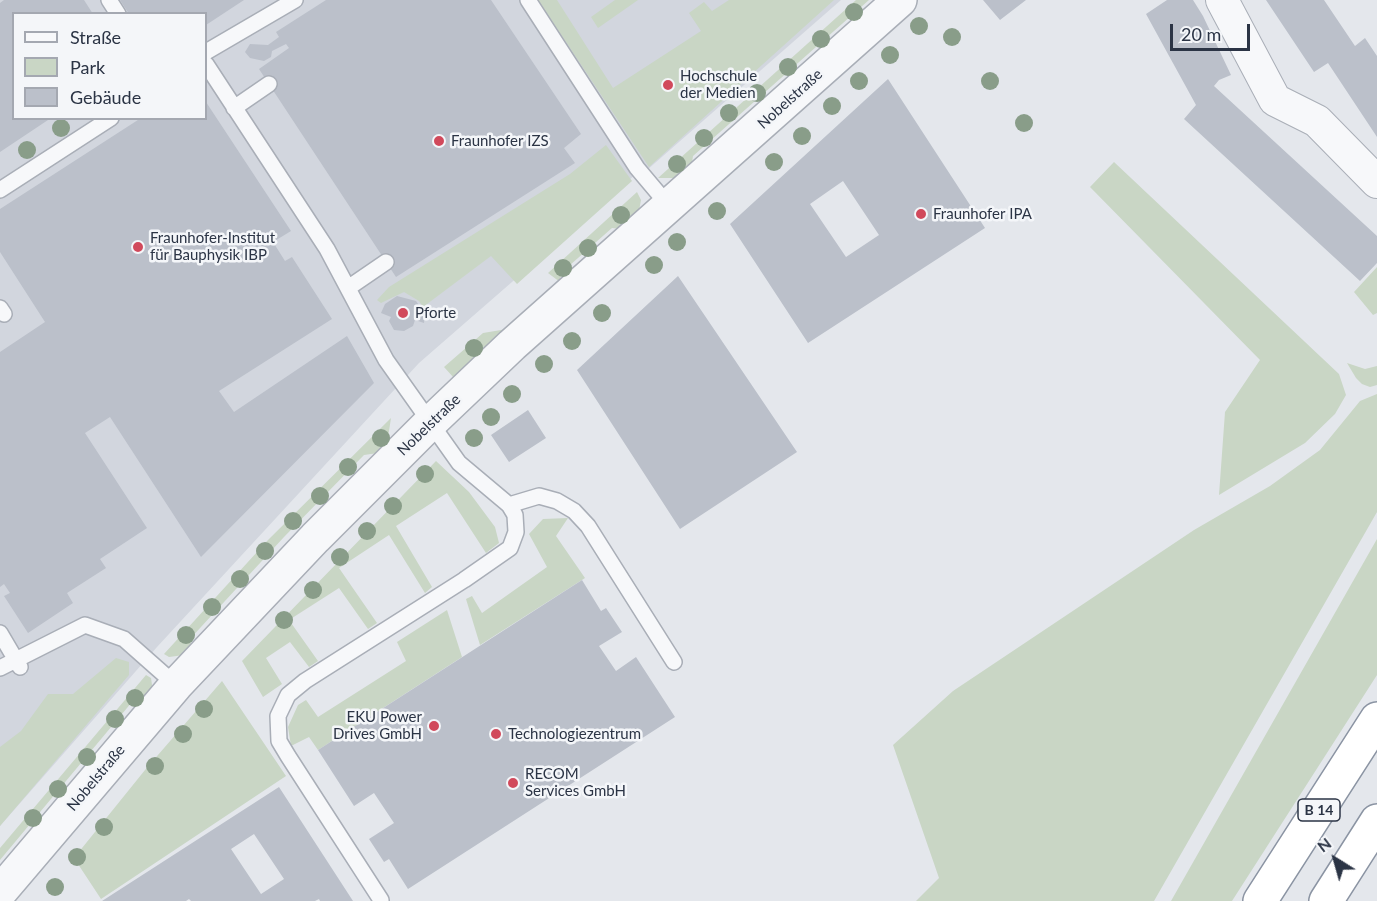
<!DOCTYPE html>
<html>
<head>
<meta charset="utf-8">
<style>
  body { margin:0 }
  #map { position:relative; width:1377px; height:901px; overflow:hidden; background:#e4e7ec; font-family:Lato,sans-serif }
  canvas { display:block }
  .legend { position:absolute; left:12px; top:12px; width:195px; height:108px; box-sizing:border-box; background:#f4f6f9; border:2px solid #a4a8b1; margin:0; padding:8px 10px; list-style:none; font-size:18px; color:#2b3445 }
  .legend li { display:flex; align-items:center; gap:12px; height:30px }
  .legend b { width:30px; border:2px solid #a4a8b1 }
  .north { position:absolute; left:1305px; top:829px; width:60px; height:60px; -webkit-text-stroke:4px #f4f6f9; paint-order:stroke; rotate:323deg; font-size:16px; font-weight:700; line-height:24px; text-align:center; color:#2b3445 }
  .north::after { content:''; display:block; margin:auto; width:21px; height:27px; background:#2b3445; clip-path:polygon(50% 0,100% 100%,50% 72%,0 100%) }
  .scale { position:absolute; left:1170px; top:24px; width:80px; height:27px; box-sizing:border-box; border:3px solid #2b3445; border-top:0; padding-left:8px; font-size:18px; line-height:21px; white-space:nowrap; color:#2b3445; -webkit-text-stroke:4px #f4f6f9; paint-order:stroke }
</style>
</head>
<body>
<div id="map">
<canvas width="1377" height="901"></canvas>
<ul class="legend">
<li><b style="height:8px;background:#f7f8fa"></b>Straße</li>
<li><b style="height:16px;background:#c9d6c5"></b>Park</li>
<li><b style="height:16px;background:#bbc0ca"></b>Gebäude</li>
</ul>
<div class="north">N</div>
<div class="scale">20 m</div>
</div>
<script>
const context = document.querySelector('canvas').getContext('2d');
context.lineJoin = 'round';
function fillPath(path, color) { context.fillStyle = color; context.fill(path, 'evenodd'); }
const shape = rows => new Path2D(rows.map(r => 'M' + r).join(''));
function trace(path, color, width, dash) { context.strokeStyle = color; context.lineWidth = width; context.lineCap = dash ? 'butt' : 'round'; context.setLineDash(dash || []); context.stroke(path); }
function write(font, color, halo, rows, align = 'center') {
  context.font = font + ' Lato,sans-serif'; context.lineWidth = 5; context.setLineDash([]); context.textBaseline = 'middle'; context.strokeStyle = halo; context.fillStyle = color; for (const [text, x, y, turn = 0] of rows) {
    context.save(); context.translate(x, y); context.rotate((+turn || 0) * Math.PI / 180); context.textAlign = isNaN(turn) ? turn : align; if (halo) context.strokeText(text, 0, 0); context.fillText(text, 0, 0); context.restore();
  }
}
const built = shape([
  [0,0,841,0,647,170,644,167,419,363,157,647,0,826],
  [14,14,206,14,206,118,14,118]
]);
const green = shape([
  [538,0,557,0,613,88,701,31,689,13,704,2,712,11,729,0,834,0,649,167],
  [615,0,638,0,598,28,591,17],
  [856,0,869,0,693,156,691,169,675,178,658,178],
  [606,145,632,181,517,284,491,256,423,307,419,301,404,292,381,303,377,300,389,287,570,174],
  [1114,162,1339,374,1346,395,1335,414,1305,443,1219,495,1225,412,1260,360,1090,187],
  [637,192,641,200,638,216,621,229,612,228,561,273,560,282,548,273],
  [1377,267,1377,313,1373,315,1354,292],
  [507,329,454,378,444,367,483,333],
  [1347,363,1365,369,1377,366,1377,385,1370,387,1362,384,1356,378],
  [1377,394,1377,512,1154,901,916,901,939,878,893,745,953,691,1194,530,1270,486,1320,450,1360,401],
  [391,418,387,444,378,453,364,455,284,537,189,640,192,645,184,655,169,657,164,654,268,540],
  [436,461,469,492,495,527,499,543,486,553,447,493,396,526,432,587,425,593,389,535,339,568,377,623,368,629,339,588,289,620,318,661,309,667,290,642,266,658,282,684,263,697,242,661],
  [568,518,556,536,585,578,480,645,466,599,472,596,482,613,547,567,529,534,543,519],
  [1377,539,1377,675,1232,901,1171,901],
  [447,610,462,657,318,750,309,737,291,746,288,727,298,705,306,700,318,717,406,661,397,642],
  [116,658,129,662,129,675,0,826,0,747,21,731,48,694,73,694],
  [146,675,151,678,153,692,144,702,132,702,0,860,0,848],
  [222,681,286,776,101,899,74,858,145,770]
]);
const building = shape([
  [4,0,84,0,93,14,14,14,14,118,51,118,0,152,0,3],
  [120,0,244,0,206,25,206,14,129,14],
  [326,0,491,0,581,134,564,148,575,163,396,277,259,69,289,48,286,44,272,51,271,57,264,61,250,58,245,52,250,44,268,45,279,37,276,32],
  [983,0,1026,0,1000,20],
  [1167,0,1193,0,1203,16,1231,75,1219,80,1214,86,1377,236,1377,263,1360,281,1184,119,1196,105,1146,14],
  [1266,0,1324,0,1355,46,1365,38,1377,56,1377,137,1328,63,1314,72],
  [888,79,985,228,808,343,730,224],
  [843,181,879,235,846,257,810,204],
  [206,102,291,231,273,242,285,261,292,257,332,319,219,391,234,412,347,336,374,383,201,557,110,417,85,433,147,528,100,559,106,568,67,593,73,603,28,633,4,596,10,593,4,584,0,587,0,352,45,322,0,252,0,209,141,118,206,118],
  [678,276,797,452,680,529,577,370],
  [397,296,416,301,425,314,424,323,415,320,413,326,404,331,394,330,389,321,391,317,381,313,385,304],
  [528,410,546,438,509,462,491,435],
  [582,580,601,611,606,608,622,632,599,646,616,671,636,657,675,717,408,889,389,859,384,862,369,839,394,823,374,793,354,806,318,750],
  [279,787,353,901,320,901,319,899,315,901,191,901,189,899,186,901,102,901],
  [254,834,284,879,261,894,231,849]
]);
const service = shape([
  [109,0,118,14],
  [528,0,637,168,669,206],
  [206,52,295,0],
  [206,64,327,249,386,360,459,463,509,505,539,496,557,501,574,511,588,526,674,662],
  [234,108,269,84],
  [0,190,111,118],
  [348,288,386,262],
  [0,308,4,314],
  [0,633,20,667],
  [0,668,85,625,124,639,176,685],
  [381,900,288,756,279,741,278,716,288,695,305,681,464,580,510,548,516,532,515,515,509,505]
]);
const minor = shape([
  [1222,0,1275,100,1317,121,1377,182]
]);
const tertiary = shape([
  [0,892,176,685,315,538,429,424,512,345,900,0]
]);
const trunk = shape([
  [1260,901,1377,719],
  [1326,901,1377,821]
]);
const trees = [
  [854,12],
  [919,26],
  [952,37],
  [821,39],
  [890,55],
  [788,67],
  [859,81],
  [990,81],
  [757,93],
  [832,106],
  [729,113],
  [1024,123],
  [61,128],
  [802,136],
  [704,138],
  [27,150],
  [774,162],
  [677,164],
  [717,211],
  [621,215],
  [677,242],
  [588,248],
  [654,265],
  [563,268],
  [602,313],
  [572,341],
  [474,348],
  [544,364],
  [512,394],
  [491,417],
  [381,438],
  [474,438],
  [348,467],
  [425,474],
  [320,496],
  [393,506],
  [293,521],
  [367,531],
  [265,551],
  [340,557],
  [240,579],
  [313,590],
  [212,607],
  [284,620],
  [186,635],
  [135,698],
  [204,709],
  [115,719],
  [183,734],
  [87,757],
  [155,766],
  [58,789],
  [33,818],
  [104,827],
  [77,857],
  [55,887]
];
const markers = [
  [668,85,6,"#d1495b"],
  [439,141,6,"#d1495b"],
  [921,214,6,"#d1495b"],
  [138,247,6,"#d1495b"],
  [403,313,6,"#d1495b"],
  [434,726,6,"#d1495b"],
  [496,734,6,"#d1495b"],
  [513,783,6,"#d1495b"]
];
const shields = [
  [1319,810,42]
];
const shieldNames = [
  ["B 14",1319,810]
];
const poiNames = [
  ["Hochschule",680,76],
  ["der Medien",680,93],
  ["Fraunhofer IZS",451,141],
  ["Fraunhofer IPA",933,214],
  ["Fraunhofer-Institut",150,238],
  ["für Bauphysik IBP",150,255],
  ["Pforte",415,313],
  ["EKU Power",422,717,"right"],
  ["Drives GmbH",422,734,"right"],
  ["Technologiezentrum",508,734],
  ["RECOM",525,774],
  ["Services GmbH",525,791]
];
const streetNames = [
  ["Nobelstraße",790,99,-42],
  ["Nobelstraße",429,425,-44],
  ["Nobelstraße",96,778,-50]
];
fillPath(built, '#d2d6de');
fillPath(green, '#c9d6c5');
fillPath(building, '#bbc0ca');
trace(service, '#a9aeb7', 18);
trace(minor, '#a9aeb7', 34);
trace(tertiary, '#a9aeb7', 36);
trace(trunk, '#8b94a3', 36);
trace(service, '#f7f8fa', 15);
trace(minor, '#f7f8fa', 32);
trace(tertiary, '#f7f8fa', 33);
trace(trunk, '#fff', 33);
context.fillStyle = '#899d89';
for (const [x, y] of trees) { context.beginPath(); context.arc(x, y, 9, 0, 2 * Math.PI); context.fill(); }
for (const [x, y, r, color] of markers) { const dot = new Path2D(); dot.arc(x, y, r, 0, 2 * Math.PI); context.fillStyle = color; context.fill(dot); trace(dot, '#f4f6f9', 2); }
for (const [x, y, w] of shields) { const box = new Path2D(); box.roundRect(x - w / 2, y - 11, w, 22, 4.5); context.fillStyle = '#f4f6f9'; context.fill(box); trace(box, '#2b3445', 1.5); }
write('bold 14px', '#2b3445', null, shieldNames);
write('15px', '#2b3445', '#f4f6f9', poiNames, 'left');
write('15px', '#2b3445', '#f4f6f9', streetNames);
</script>
</body>
</html>
